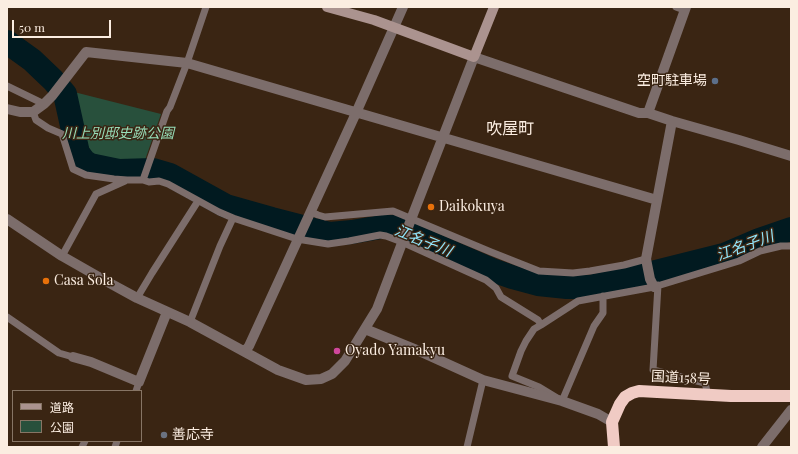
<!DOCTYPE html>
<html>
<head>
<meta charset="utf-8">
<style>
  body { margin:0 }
  #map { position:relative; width:798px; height:454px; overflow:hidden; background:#3a2513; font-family:"Playfair Display","Noto Sans JP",serif }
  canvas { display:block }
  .frame { position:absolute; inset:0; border:8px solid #fbede1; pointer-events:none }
  .legend { position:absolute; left:12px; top:390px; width:130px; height:52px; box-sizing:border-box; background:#3a2513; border:1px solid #877565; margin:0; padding:5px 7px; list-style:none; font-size:12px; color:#fbede1 }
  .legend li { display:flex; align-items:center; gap:8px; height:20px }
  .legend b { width:20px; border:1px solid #877565 }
  .scale { position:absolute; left:12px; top:20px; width:99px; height:18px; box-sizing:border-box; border:2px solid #fbede1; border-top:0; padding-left:5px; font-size:12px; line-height:14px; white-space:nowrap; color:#fbede1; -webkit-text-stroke:3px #3a2513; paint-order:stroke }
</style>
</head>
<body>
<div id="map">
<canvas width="798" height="454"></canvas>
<div class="frame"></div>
<ul class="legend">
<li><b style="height:5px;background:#ab938f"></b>道路</li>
<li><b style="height:11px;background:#28503c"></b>公園</li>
</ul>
<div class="scale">50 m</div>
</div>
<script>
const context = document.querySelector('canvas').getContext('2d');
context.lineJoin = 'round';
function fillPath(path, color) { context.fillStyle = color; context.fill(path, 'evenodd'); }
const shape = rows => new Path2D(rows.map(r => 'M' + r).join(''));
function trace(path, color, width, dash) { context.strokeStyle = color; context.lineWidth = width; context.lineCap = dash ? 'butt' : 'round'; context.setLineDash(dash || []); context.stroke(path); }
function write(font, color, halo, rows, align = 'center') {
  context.font = font + ' "Playfair Display","Noto Sans JP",serif'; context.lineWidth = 3; context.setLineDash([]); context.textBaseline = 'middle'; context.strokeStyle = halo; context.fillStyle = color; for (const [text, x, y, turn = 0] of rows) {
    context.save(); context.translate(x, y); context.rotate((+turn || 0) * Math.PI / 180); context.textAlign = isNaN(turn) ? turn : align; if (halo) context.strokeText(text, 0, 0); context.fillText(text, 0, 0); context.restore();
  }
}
const green = shape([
  [74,92,161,114,144,163,110,163,93,155,88,146]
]);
const river = shape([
  [7,42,32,60,53,80,65,94,78,153,84,161,90,165,119,171,153,170,170,175,226,206,272,219,330,234,352,232,381,227,393,227,492,270,512,277,538,284,567,287,589,287,636,277,724,255,759,240,791,229]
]);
const lane = shape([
  [676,7,684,10],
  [7,86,44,104],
  [33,112,36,120,48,128,62,134,73,169,86,175,114,179,127,180,143,180,149,182,159,181,168,184,219,212,233,218,297,239,328,244,349,241,380,235,386,236,402,242,486,280,496,288,501,297,538,320,541,325,578,301,654,287,726,265,739,261,760,251,781,246,791,246],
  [143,180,167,111,170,107,187,63,206,7],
  [311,212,318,215,325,217,393,211,491,252,539,271,573,273,590,271,624,265,646,259],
  [62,256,96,194,125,181],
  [658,285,653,370,705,383,708,395],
  [137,298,152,273,198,201],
  [7,317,59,353,73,357],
  [190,322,220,246,233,218],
  [541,325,534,329,526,341,521,351,512,376,539,387,562,401,594,326,603,313,603,296],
  [136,391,139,382],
  [82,447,85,441],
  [115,447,117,441],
  [467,447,483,380]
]);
const street = shape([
  [7,109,20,112,33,112,44,104,52,96,86,52,187,63,657,200],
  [648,113,686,7],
  [7,219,62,256,104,280,137,298,190,322,278,370,306,380,321,379,332,374,345,361,377,309,410,222,474,57,639,113,648,113,672,121,739,140,791,156],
  [654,287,650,279,646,259,672,121],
  [365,329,419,351,483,380,562,401,598,414,612,422],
  [245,351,249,346,356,113,403,7],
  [73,357,91,362,139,382,167,312],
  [762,447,791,410]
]);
const secondary = shape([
  [327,7,374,20,474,57,494,7]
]);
const highway = shape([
  [614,447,612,422,620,404,625,397,632,393,639,391,731,396,791,396]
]);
const markers = [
  [715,81,4,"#5c6f8a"],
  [431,207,4,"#e8710a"],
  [46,281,4,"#e8710a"],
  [337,351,4,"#d1479c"],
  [164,435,4,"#6b7280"]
];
const poiNames = [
  ["空町駐車場",707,81,"right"],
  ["Daikokuya",439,207],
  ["Casa Sola",54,281],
  ["Oyado Yamakyu",345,351],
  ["善応寺",172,435]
];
const parkNames = [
  ["川上別邸史跡公園",118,134]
];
const streetNames = [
  ["国道158号",681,378,3]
];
const waterNames = [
  ["江名子川",423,241,22],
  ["江名子川",745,246,-20]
];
const quarterNames = [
  ["吹屋町",510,129]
];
fillPath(green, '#28503c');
trace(river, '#011a20', 24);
trace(lane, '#7c6d6b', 7);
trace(street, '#7c6d6b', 10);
trace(secondary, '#ab938f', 10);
trace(highway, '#f0cbc4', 12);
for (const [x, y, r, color] of markers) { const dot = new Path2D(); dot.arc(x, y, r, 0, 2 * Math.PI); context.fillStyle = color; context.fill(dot); trace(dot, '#3a2513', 1.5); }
write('14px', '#fbede1', '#3a2513', poiNames, 'left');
write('italic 14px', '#98deb9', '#3a2513', parkNames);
write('14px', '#fbede1', '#3a2513', streetNames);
write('italic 15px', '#91e6fc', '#3a2513', waterNames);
write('16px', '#fbede1', '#3a2513', quarterNames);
</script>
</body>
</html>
